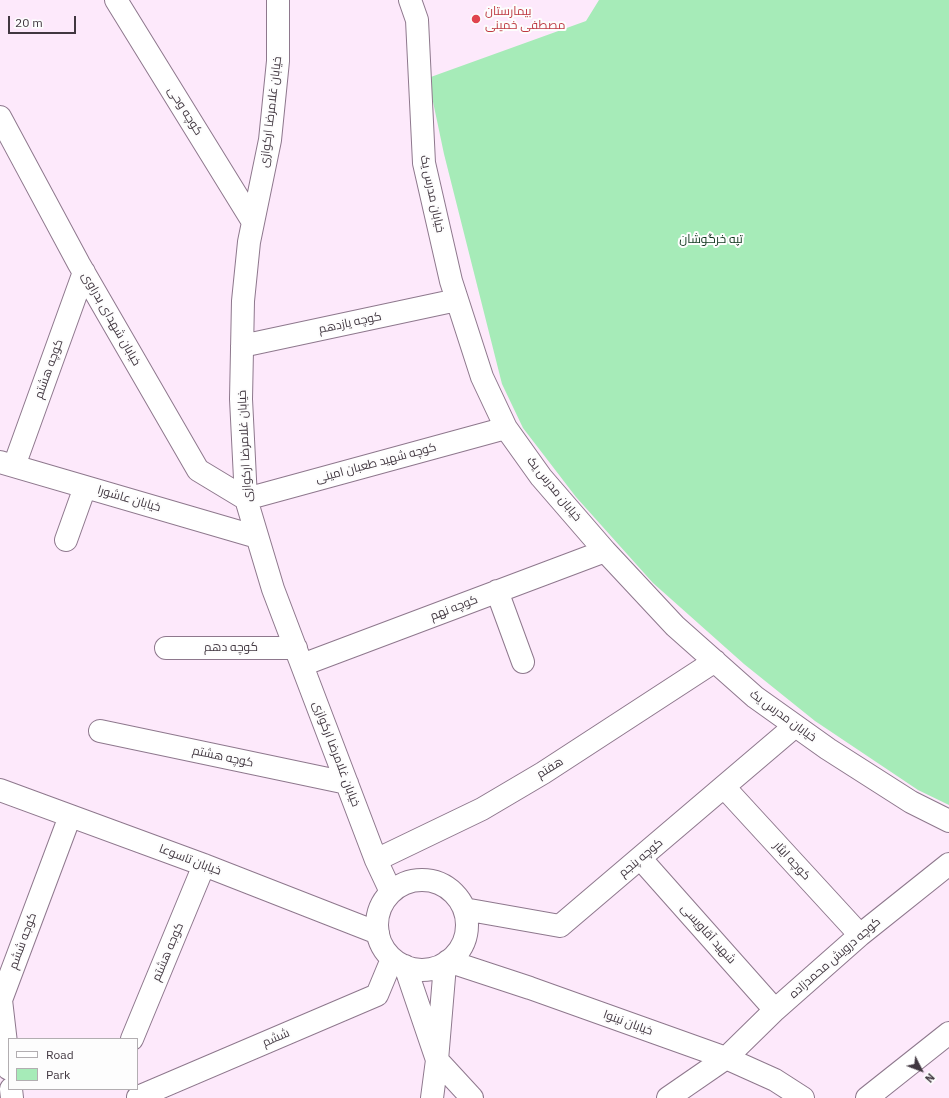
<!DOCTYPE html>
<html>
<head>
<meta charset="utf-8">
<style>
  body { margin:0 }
  #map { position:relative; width:949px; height:1098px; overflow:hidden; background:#fde9fb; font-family:"IBM Plex Sans",sans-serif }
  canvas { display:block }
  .legend { position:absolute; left:8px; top:1038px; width:130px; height:52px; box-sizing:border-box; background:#fdfdfd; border:1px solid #b2aeb1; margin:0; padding:5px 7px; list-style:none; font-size:12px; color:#413740 }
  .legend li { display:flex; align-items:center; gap:8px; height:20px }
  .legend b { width:20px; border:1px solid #b2aeb1 }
  .north { position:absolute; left:901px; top:1050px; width:40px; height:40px; -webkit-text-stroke:3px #fdfdfd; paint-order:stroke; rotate:132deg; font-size:11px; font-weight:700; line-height:16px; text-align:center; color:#413740 }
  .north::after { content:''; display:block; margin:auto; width:14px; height:18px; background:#413740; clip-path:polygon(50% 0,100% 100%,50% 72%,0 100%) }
  .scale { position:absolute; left:8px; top:16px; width:68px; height:18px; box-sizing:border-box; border:2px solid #413740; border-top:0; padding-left:5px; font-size:12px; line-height:14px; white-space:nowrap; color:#413740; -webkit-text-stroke:3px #fdfdfd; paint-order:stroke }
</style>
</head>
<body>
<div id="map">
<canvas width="949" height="1098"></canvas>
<ul class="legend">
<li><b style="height:5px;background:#fff"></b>Road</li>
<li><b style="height:11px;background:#a6ebb8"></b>Park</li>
</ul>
<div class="north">N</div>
<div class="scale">20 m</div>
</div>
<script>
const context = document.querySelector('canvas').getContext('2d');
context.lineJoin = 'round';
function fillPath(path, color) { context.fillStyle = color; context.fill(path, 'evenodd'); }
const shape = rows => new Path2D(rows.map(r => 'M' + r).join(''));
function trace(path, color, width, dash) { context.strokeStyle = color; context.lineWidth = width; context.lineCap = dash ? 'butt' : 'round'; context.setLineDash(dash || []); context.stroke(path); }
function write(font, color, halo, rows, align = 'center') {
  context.font = font + ' "IBM Plex Sans",Cairo,sans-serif'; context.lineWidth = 4; context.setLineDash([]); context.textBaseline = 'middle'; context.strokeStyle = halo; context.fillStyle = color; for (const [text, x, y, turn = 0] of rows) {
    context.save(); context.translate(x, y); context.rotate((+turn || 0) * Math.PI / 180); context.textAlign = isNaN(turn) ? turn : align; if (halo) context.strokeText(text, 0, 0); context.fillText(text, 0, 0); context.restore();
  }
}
const green = shape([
  [599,0,949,0,949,805,918,790,815,721,744,664,653,583,576,497,523,428,502,384,444,154,428,78,586,21]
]);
const minor = shape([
  [116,0,253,222],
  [278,0,278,61,270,140,249,242,243,301,241,399,246,499,273,589,376,860,391,892],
  [410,0,417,20,424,163,451,281,482,377,506,428,541,477,605,551,675,626,755,697,828,749,911,802,949,821],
  [0,117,79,264,198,470,246,499,506,428],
  [242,346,457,300],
  [0,462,257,537],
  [14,466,84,272],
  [66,540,85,487],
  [497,591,523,662],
  [166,648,296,648],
  [302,665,605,551],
  [100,731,347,783],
  [724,787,860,935],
  [0,790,204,865,378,933],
  [640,858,775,1010],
  [376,860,482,809,543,773,715,661],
  '377 925a45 45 0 1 1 90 0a45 45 0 1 1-90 0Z',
  [464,909,560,926,795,726],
  [448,961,530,988,726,1058,775,1080,803,1098],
  [405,966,437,1060,472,1098],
  [132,1039,204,865],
  [9,1069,1,1000,70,816],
  [11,1089,12,1098],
  [138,1097,377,995,392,959],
  [432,1098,437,1060,445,965],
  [668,1098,726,1058,775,1010,860,935,949,864],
  [867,1098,949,1033]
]);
const markers = [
  [476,19,5,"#e0444e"]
];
const healthNames = [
  ["بیمارستان",485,12],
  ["مصطفی خمینی",485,26]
];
const streetNames = [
  ["کوچه وحی",185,111,58],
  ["خیابان غلامرضا ارکوازی",271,112,-83],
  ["خیابان مدرس یک",432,194,78],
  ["خیابان شهدای بدراوی",111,319,60],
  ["کوچه یازدهم",350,323,-12],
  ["کوچه هشتم",49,369,-70],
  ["خیابان غلامرضا ارکوازی",245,446,-93],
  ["کوچه شهید طعبان امینی",376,463,-15],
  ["خیابان مدرس یک",554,489,51],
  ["خیابان عاشورا",129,499,16],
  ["کوچه نهم",454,608,-21],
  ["کوچه دهم",231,648],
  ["خیابان مدرس یک",783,716,36],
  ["خیابان غلامرضا ارکوازی",336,754,69],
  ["کوچه هشتم",223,757,12],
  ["هفتم",550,768,-32],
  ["کوچه پنجم",641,858,-40],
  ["خیابان تاسوعا",190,860,21],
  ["کوچه ایثار",792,861,47],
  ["شهید آقاویسی",708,934,48],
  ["کوجه ششم",23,941,-70],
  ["کوجه هشتم",168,952,-67],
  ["کوچه درویش محمدزاده",835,958,-41],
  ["خیابان نینوا",628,1023,20],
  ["ششم",276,1038,-23]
];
const parkNames = [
  ["تپه خرگوشان",711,240]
];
fillPath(green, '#a6ebb8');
trace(minor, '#8e788d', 24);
trace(minor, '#fff', 22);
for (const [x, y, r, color] of markers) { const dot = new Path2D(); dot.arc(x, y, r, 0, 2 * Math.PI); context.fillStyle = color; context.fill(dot); trace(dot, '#fdfdfd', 1.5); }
write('12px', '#be3a42', '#fdfdfd', healthNames, 'left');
write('12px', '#413740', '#fdfdfd', streetNames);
write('12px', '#0d331b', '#fdfdfd', parkNames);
</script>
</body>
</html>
